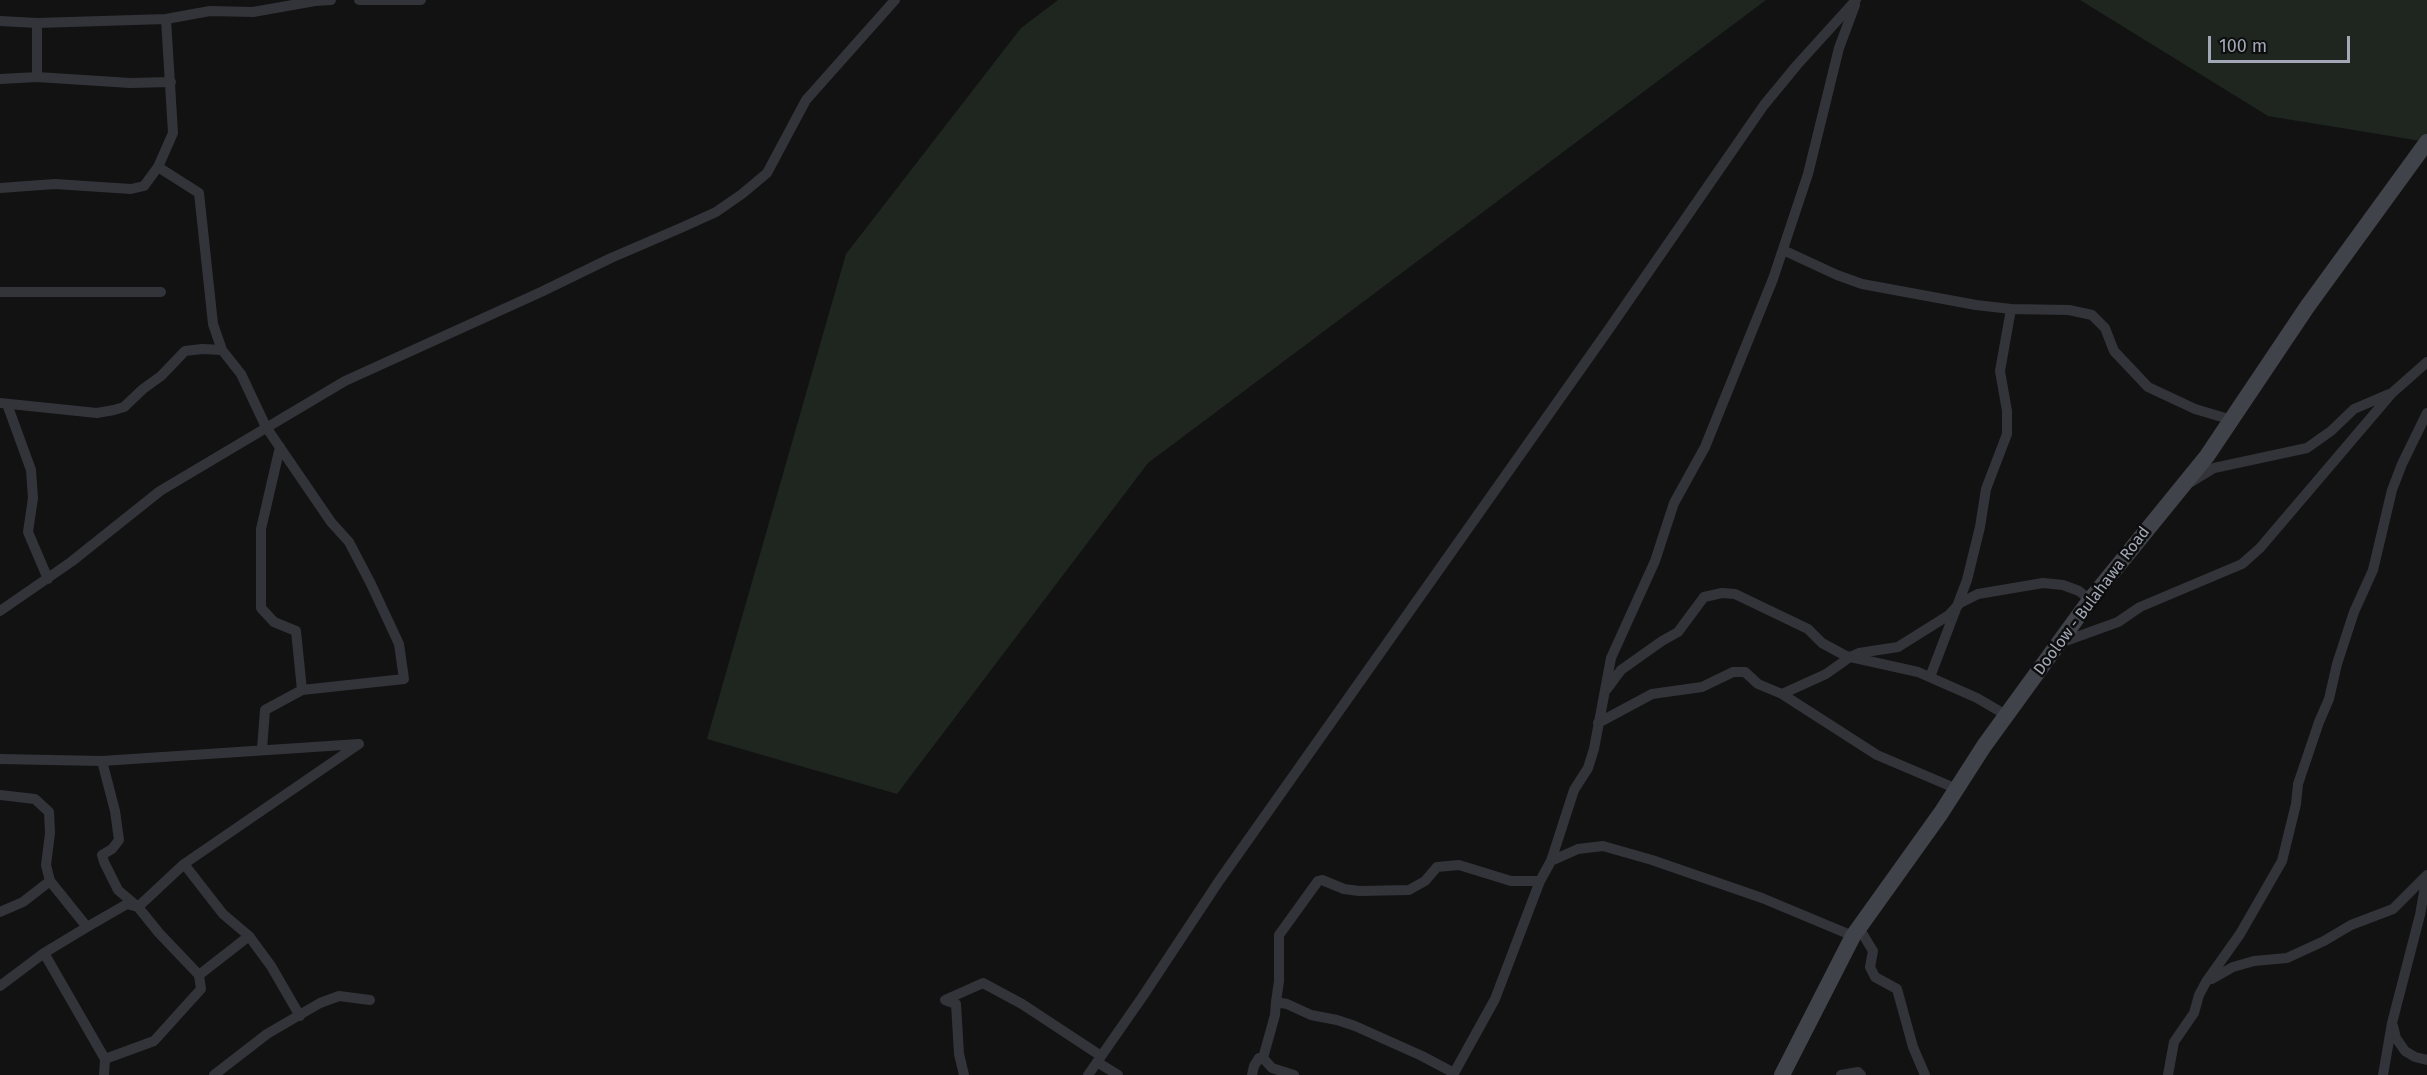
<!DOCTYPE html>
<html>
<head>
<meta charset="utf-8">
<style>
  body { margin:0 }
  #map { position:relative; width:2427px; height:1075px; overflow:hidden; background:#121213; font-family:"Fira Sans",sans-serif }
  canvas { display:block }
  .scale { position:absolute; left:2208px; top:36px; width:142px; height:27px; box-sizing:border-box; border:3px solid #a2a8b5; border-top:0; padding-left:8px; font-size:18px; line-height:21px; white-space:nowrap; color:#a2a8b5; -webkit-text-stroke:4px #0d0d0e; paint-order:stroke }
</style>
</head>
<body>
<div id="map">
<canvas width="2427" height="1075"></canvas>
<div class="scale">100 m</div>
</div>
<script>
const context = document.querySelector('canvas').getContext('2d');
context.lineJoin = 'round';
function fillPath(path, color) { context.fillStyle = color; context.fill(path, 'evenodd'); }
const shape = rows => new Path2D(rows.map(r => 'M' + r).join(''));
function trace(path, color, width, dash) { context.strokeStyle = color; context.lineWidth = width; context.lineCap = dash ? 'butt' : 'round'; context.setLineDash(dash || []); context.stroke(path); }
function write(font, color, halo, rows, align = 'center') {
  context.font = font + ' "Fira Sans",sans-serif'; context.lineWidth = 5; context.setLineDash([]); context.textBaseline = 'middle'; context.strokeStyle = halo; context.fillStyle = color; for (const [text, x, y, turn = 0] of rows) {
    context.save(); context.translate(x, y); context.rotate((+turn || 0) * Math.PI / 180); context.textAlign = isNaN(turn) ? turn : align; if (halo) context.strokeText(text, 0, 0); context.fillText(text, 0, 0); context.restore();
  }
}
const green = shape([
  [1058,0,1766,0,1148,463,897,794,707,739,846,254,1021,28],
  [2080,0,2427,0,2427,142,2268,116]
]);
const street = shape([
  [359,0,421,0],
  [0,21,37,23,166,19,210,11,253,12,315,1,331,0],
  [37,23,37,77],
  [0,79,37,77,130,83,171,82],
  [158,167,199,193,213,324,222,350,241,374,266,427,331,522,349,542,371,584,399,644,404,679,302,690],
  [0,188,55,184,131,189,144,186,158,167,173,133,166,19],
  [1783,250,1837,275,1862,284,1976,305,2011,309,2069,310,2092,315,2105,328,2114,351,2148,387,2195,409,2232,420],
  [0,292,161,292],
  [0,403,97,413,114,410,124,407,143,389,161,376,185,351,202,349,222,350],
  [7,404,31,470,33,498,28,532,48,579],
  [2191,482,2214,468,2307,448,2331,431,2354,409,2389,394],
  [0,611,71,562,160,491,345,381,541,292,611,258,683,227,716,212,742,194,767,173,806,100,895,0],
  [2060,643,2118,622,2140,607,2242,564,2260,548,2392,393,2427,362],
  [1930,677,1967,580,1980,527,1986,489,2007,434,2007,411,2000,371,2011,309],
  [1607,689,1621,670,1662,641,1678,632,1704,597,1722,593,1735,594,1808,629,1822,643,1846,656,1918,672,1977,698,2006,715],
  [1782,694,1826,674,1850,657,1859,653,1898,647,1949,615,1960,603,1978,594,2043,583,2063,585,2079,591,2090,600],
  [1598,723,1652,694,1702,687,1733,672,1745,672,1758,684,1782,694,1877,755,1957,789],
  [262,749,265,710,302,690,296,631,274,622,261,608,261,529,280,447],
  [0,759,102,761,359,744],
  [102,761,115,811,119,840,112,849,102,855,104,862,118,890,138,907,159,933,199,975,201,989,154,1041,105,1059],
  [0,795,35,799,49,812,50,833,46,865,50,881,87,927],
  [1551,861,1578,849,1603,846,1652,860,1762,898,1853,936],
  [184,864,223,914,249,936,271,966,300,1016],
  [0,912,23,902,50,881],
  [1859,928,1873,951,1870,967,1875,977,1897,989,1913,1047,1925,1075],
  [44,953,105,1059,104,1075],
  [199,975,249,936],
  [2212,979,2233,967,2254,961,2287,958,2324,941,2351,925,2393,909,2427,875],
  [0,986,44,953,87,927,127,904,138,907,184,864,359,744],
  [1276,1002,1279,981,1279,935,1318,881,1322,880,1344,889,1359,891,1409,890,1425,881,1437,867,1459,865,1511,881,1540,881],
  [2393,1026,2396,1038,2405,1051,2415,1057,2427,1060],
  [1263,1058,1275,1015,1276,1002,1287,1004,1311,1015,1337,1020,1355,1026,1422,1056,1454,1073],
  [1097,1062,1118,1075],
  [214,1075,267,1034,320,1003,339,996,370,1000],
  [964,1075,959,1054,956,1004,945,1000,983,983,1022,1004,1101,1056],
  [1088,1075,1143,996,1219,881,1609,329,1764,105,1797,65,1856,0],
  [1252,1075,1254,1066,1259,1058,1263,1058,1272,1068,1294,1075],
  [1453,1075,1495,999,1540,881,1551,861,1574,790,1588,768,1594,749,1611,658,1655,561,1674,503,1705,447,1773,279,1808,174,1839,48,1855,5],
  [1841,1075,1858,1072,1861,1075],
  [2168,1075,2174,1042,2194,1013,2199,995,2206,982,2240,934,2282,861,2296,804,2298,784,2319,722,2329,699,2337,664,2354,612,2373,570,2392,490,2402,464,2427,413],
  [2383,1075,2392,1023,2420,915,2427,876]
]);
const secondary = shape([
  [1782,1075,1853,936,1941,813,1984,746,2090,600,2207,456,2307,307,2427,142]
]);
const streetNames = [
  ["Doolow - Bulahawa Road",2092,601,-53]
];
fillPath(green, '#1e261f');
trace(street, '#333439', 10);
trace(secondary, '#404349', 16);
write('16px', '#a2a8b5', '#0d0d0e', streetNames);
</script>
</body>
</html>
